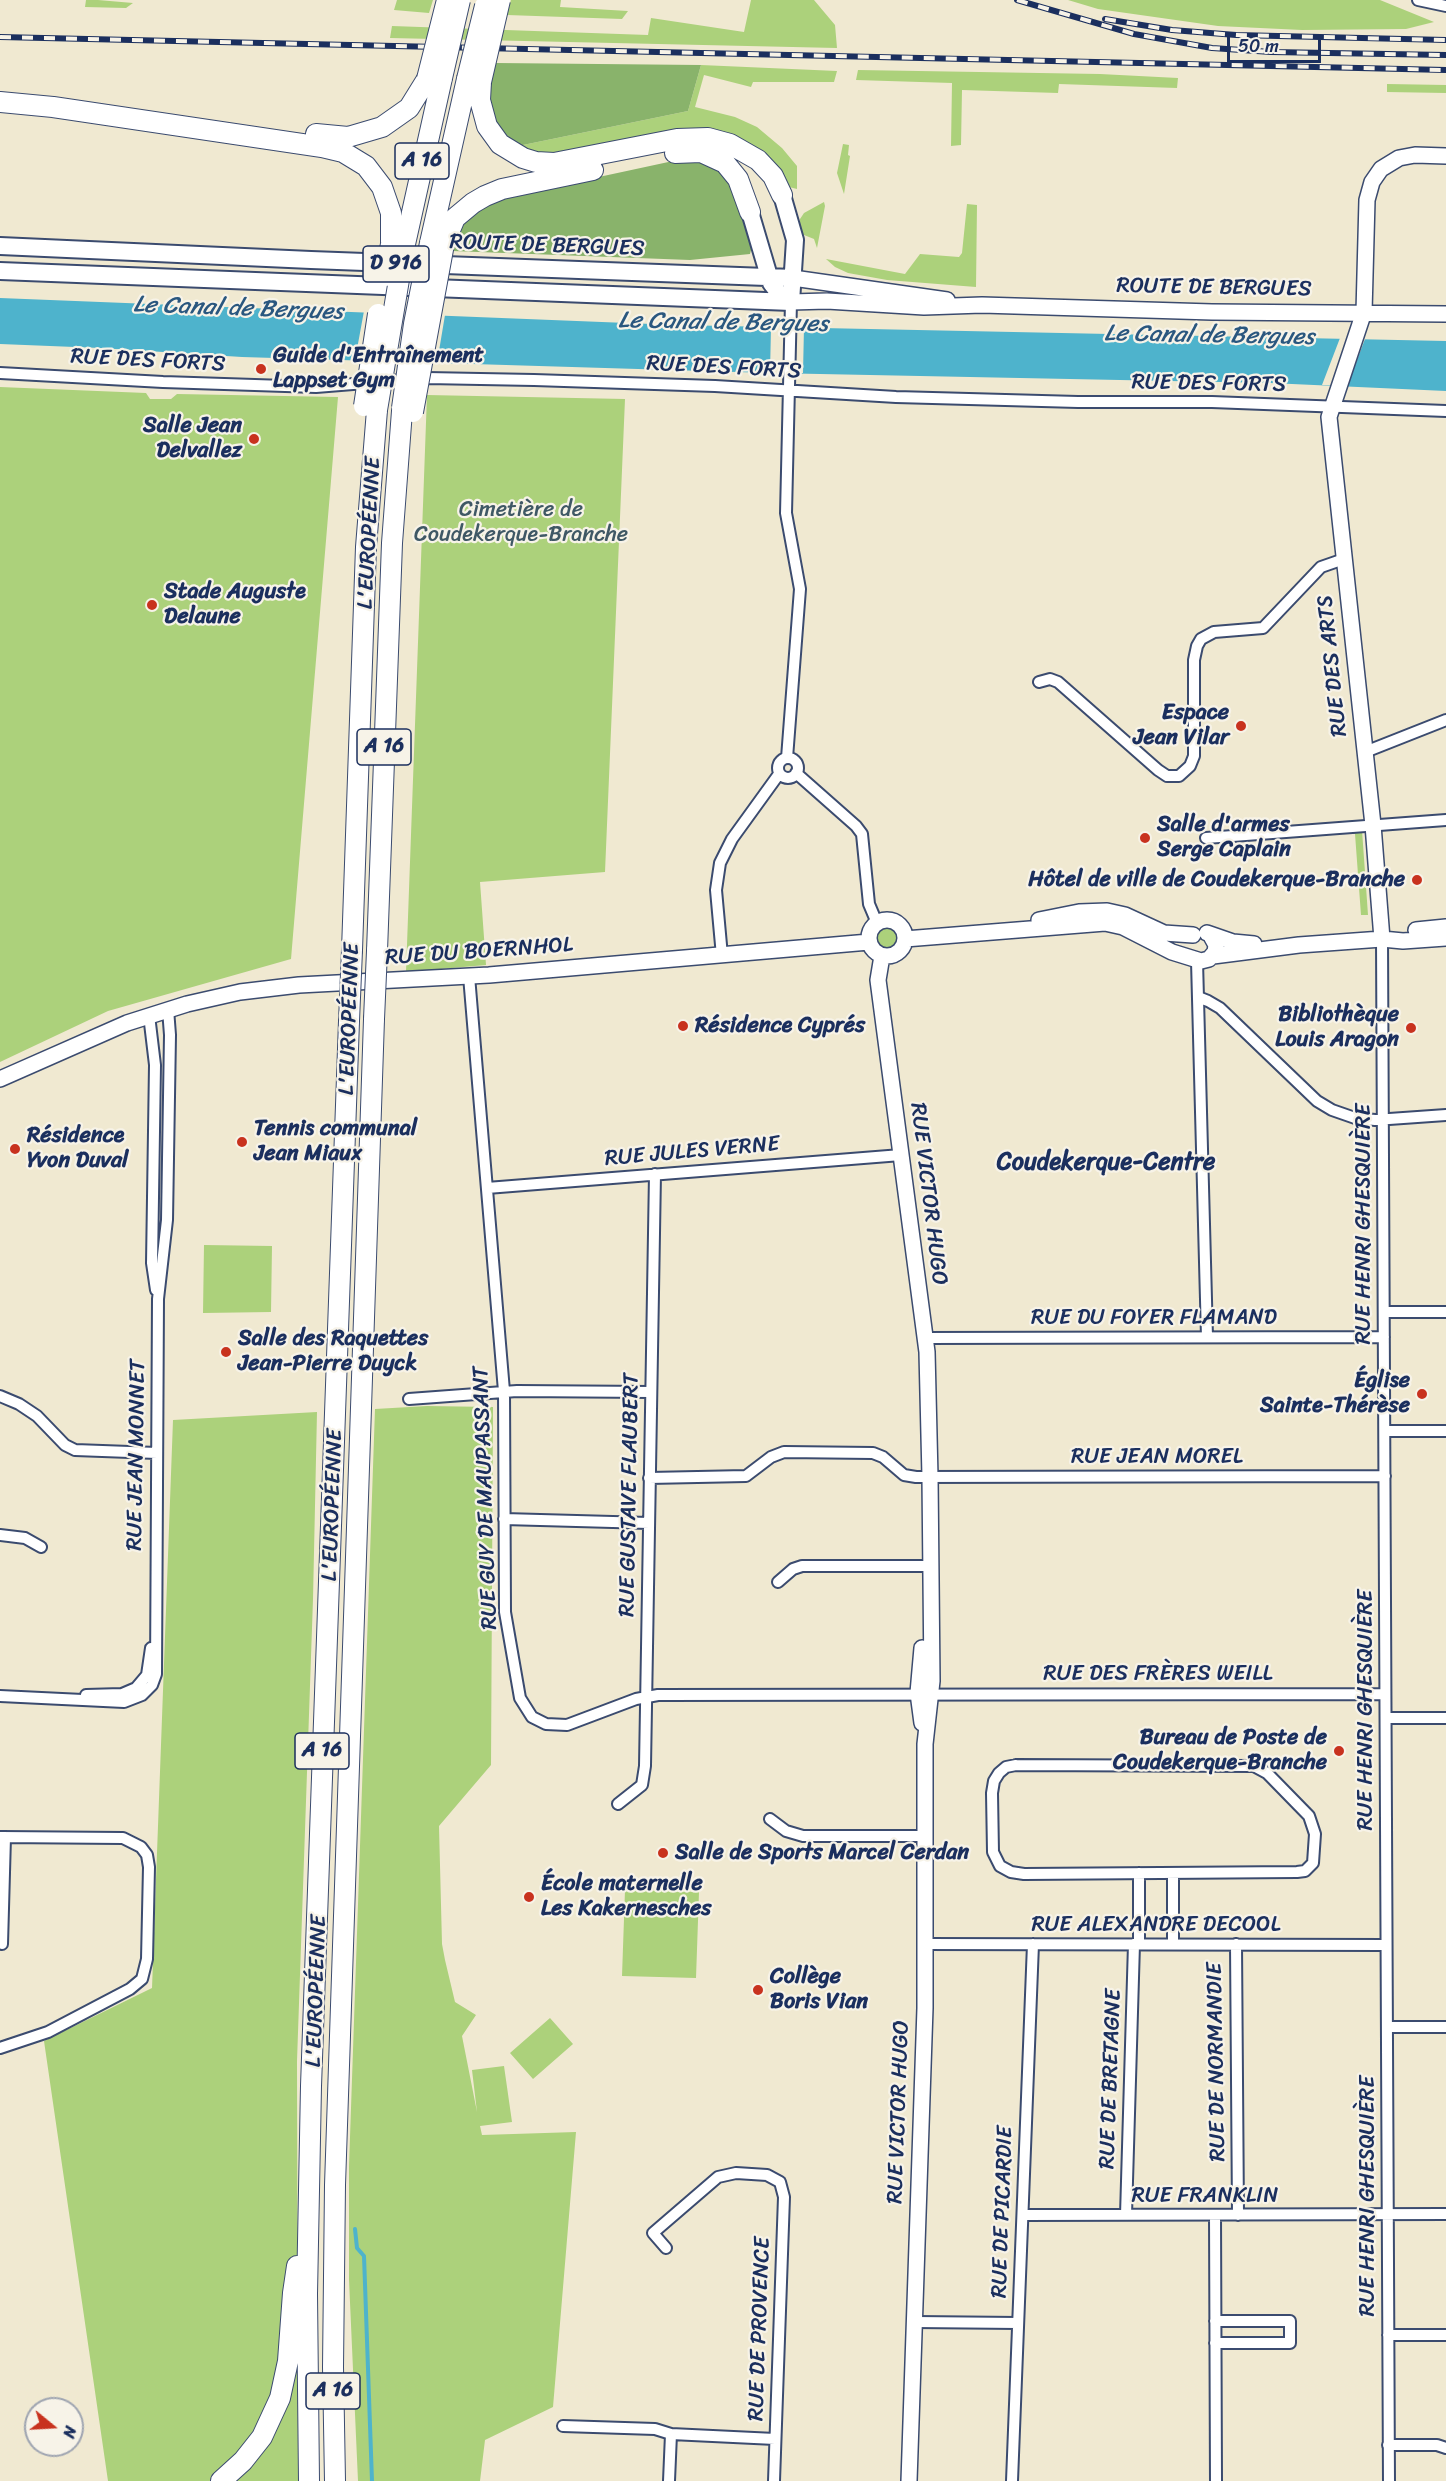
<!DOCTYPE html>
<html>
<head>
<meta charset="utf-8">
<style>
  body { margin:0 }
  #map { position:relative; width:1446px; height:2481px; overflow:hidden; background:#f0e9d1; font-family:Sriracha,sans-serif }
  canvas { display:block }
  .north { position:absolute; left:24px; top:2397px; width:60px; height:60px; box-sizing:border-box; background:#f7f3e8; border:2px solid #9fa5b1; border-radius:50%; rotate:108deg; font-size:16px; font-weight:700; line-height:24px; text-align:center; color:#1b2f5e }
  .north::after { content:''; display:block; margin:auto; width:21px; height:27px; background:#c8321e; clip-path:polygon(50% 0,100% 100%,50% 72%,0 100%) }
  .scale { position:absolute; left:1227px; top:36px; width:94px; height:27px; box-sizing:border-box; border:3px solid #1b2f5e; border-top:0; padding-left:8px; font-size:18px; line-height:21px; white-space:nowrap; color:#1b2f5e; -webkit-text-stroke:4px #f7f3e8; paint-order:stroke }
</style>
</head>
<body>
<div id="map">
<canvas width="1446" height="2481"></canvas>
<div class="north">N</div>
<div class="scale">50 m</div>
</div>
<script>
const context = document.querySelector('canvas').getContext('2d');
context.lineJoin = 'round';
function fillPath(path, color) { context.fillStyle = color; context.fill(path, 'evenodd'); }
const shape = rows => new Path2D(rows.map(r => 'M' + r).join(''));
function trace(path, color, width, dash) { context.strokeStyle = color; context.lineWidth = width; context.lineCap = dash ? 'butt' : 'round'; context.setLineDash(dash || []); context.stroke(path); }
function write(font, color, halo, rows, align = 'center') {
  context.font = font + ' Sriracha,sans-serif'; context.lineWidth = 4.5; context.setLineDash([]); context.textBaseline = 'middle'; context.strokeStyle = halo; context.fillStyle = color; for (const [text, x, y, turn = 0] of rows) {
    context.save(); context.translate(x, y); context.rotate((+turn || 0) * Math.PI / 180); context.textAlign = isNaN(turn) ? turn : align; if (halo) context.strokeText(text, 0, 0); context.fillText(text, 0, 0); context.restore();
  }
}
const green = shape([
  [86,0,98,0,133,3,126,8,85,7],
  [397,0,433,0,429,13,394,10],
  [511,0,561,0,560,7,628,11,622,19,507,15],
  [751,0,814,0,835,25,837,48,390,38,392,26,648,35,651,18,744,32],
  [1068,0,1380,0,1434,22,1406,29,1302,30,1218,26,1098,9],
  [701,65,837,71,834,82,753,82,751,87,704,75,695,107,735,117,757,127,782,148,797,166,797,189,785,186,763,152,742,139,725,133,706,130,553,157,530,154,518,146,688,111],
  [858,70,1100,74,1178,78,1177,88,1059,84,1058,93,962,90,961,145,951,146,952,83,856,80],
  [1387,84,1446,85,1446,93,1387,92],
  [843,144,849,145,848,155,850,156,844,194,837,173],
  [824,202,825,206,817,248,814,239,799,233,800,219,804,213],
  [967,204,977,205,976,287,887,280,848,273,835,267,826,259,905,274,920,254,959,257,962,253],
  [0,387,146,393,150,399,171,399,177,394,338,397,291,959,108,1011,0,1062],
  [427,395,625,399,605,872,480,882,486,965,406,972],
  [1362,830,1368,915,1361,915,1355,834,1346,834,1346,831],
  '877 938a10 10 0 1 1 20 0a10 10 0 1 1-20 0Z',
  [204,1245,272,1246,271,1312,203,1313],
  [427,1406,493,1407,491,1765,439,1826,442,1944,445,1960,455,2002,476,2015,462,2036,477,2112,472,2070,504,2066,512,2122,480,2126,482,2135,576,2132,553,2407,485,2440,480,2481,358,2481,349,2280,349,2166,375,1409],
  [317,1412,313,1599,297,2061,298,2481,108,2481,44,2041,152,1988,173,1420],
  [625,1890,699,1892,696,1978,622,1976],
  [550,2018,573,2044,533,2079,510,2053]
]);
const forest = shape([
  [496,63,701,65,688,111,518,146,500,129,491,113,487,96],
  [687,158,712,164,734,188,752,246,750,254,690,260,453,251,457,229,486,206,506,197]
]);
const water = shape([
  [0,298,677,325,1446,341,1446,391,1270,383,770,373,242,357,100,348,0,344]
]);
const pier = shape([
  [364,311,445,315,437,363,355,360],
  [771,327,804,327,803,373,770,373],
  [1340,338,1365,339,1347,386,1322,385]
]);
const stream = shape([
  [355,2229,357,2248,364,2256,372,2481]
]);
const street = shape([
  [1418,0,1446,6],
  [0,373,163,382,316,387,427,378,534,380,715,386,896,397,1078,402,1212,402,1446,411],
  [1039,682,1050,679,1058,682,1158,770,1167,776,1179,776,1190,766,1194,756,1194,660,1197,646,1201,639,1214,632,1263,628,1321,567,1344,559],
  [1365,752,1446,720],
  '778 768a10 10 0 1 1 20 0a10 10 0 1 1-20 0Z',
  [787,758,800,589,786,513,791,302],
  [796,773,856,826,862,834,869,904,877,923],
  [1206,838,1446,820],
  [1382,939,1389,2481],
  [722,956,716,890,720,863,732,839,779,774],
  [1197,961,1207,1337],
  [469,976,504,1391,505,1612,520,1698,532,1717,546,1724,567,1725,636,1699,658,1695,1385,1694],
  [1198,997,1208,1001,1220,1008,1317,1101,1332,1110,1355,1118,1375,1120,1446,1115],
  [149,1015,155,1065,152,1263,156,1290],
  [487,1188,901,1155],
  [1384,1312,1446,1312],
  [925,1338,1384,1337],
  [0,1396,19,1404,37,1416,65,1445,75,1450,157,1453],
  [409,1399,517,1391,651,1392],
  [1385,1431,1446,1431],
  [649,1478,746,1476,771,1457,784,1452,873,1453,883,1457,904,1475,916,1477,1385,1476],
  [504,1519,649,1523],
  [0,1535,25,1538,41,1547],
  [778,1582,793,1569,802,1566,931,1566],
  [86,1695,122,1694,136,1688,147,1675,151,1648],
  [0,1696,124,1702,142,1695,152,1685,156,1674,158,1299,167,1220,170,1035,168,1009],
  [1386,1718,1446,1718],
  [1016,1765,1254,1766,1267,1773,1309,1816,1315,1834,1313,1863,1305,1871,1297,1872,1024,1874,1011,1872,1000,1866,993,1852,992,1793,994,1781,999,1773,1006,1767,1016,1765],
  [618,1804,642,1785,645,1766,655,1174],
  [770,1819,786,1831,803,1836,925,1836],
  [0,1837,123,1838,141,1847,147,1855,149,1867,147,1959,142,1979,130,1989,48,2032,0,2048],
  [2,1944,5,1837],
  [925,1944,1386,1945],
  [1139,1944,1139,1873],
  [1173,1944,1173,1873],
  [1236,1944,1238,2215],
  [1387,2027,1446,2027],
  [1023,2215,1446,2214],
  [1126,2215,1134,1944],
  [1215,2215,1216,2481],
  [666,2248,653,2233,718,2177,736,2173,767,2175,780,2182,784,2197,774,2481],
  [1215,2321,1290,2321,1290,2343,1215,2343],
  [915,2322,1018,2323],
  [1388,2335,1446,2335],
  [563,2426,655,2429,671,2434,775,2439],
  [1388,2445,1437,2445,1446,2448],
  [669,2481,671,2434],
  [1012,2481,1033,1944]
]);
const secondary = shape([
  [793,278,947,300],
  [791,302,827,301,924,307,982,305,1212,312,1446,314],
  [1039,920,1079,912,1107,911,1125,915,1164,933,1193,935],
  '869 938a18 18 0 1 1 36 0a18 18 0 1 1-36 0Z',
  [1416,930,1446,927],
  [1207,933,1233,942,1254,944],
  [905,939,1105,923,1123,927,1172,952,1201,961,1209,959,1215,952,1216,945,1211,936],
  [1382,939,1373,825,1329,417,1364,312,1367,200,1372,182,1381,169,1399,158,1415,155,1446,156],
  [882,956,878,980,927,1352,930,1477,932,1681,925,1744,925,2008,909,2481],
  [1213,956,1299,945,1382,939,1403,941,1446,938],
  [0,1079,127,1023,187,1004,240,992,299,985,489,975,869,942],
  [922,1648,918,1693,922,1723]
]);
const primary = shape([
  [782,195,795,240,791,302],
  [750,212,771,283,781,296,791,302],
  [0,246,311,260,793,278],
  [0,271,791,302]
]);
const highway = shape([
  [481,82,480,100,487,126,500,144,523,158,536,162,554,163,677,139,708,138,730,144,758,160,773,176,782,195],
  [0,102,53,107,322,147,343,152,366,166,382,187,391,213,391,244],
  [316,134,348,137,382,127,409,108,427,79],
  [675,153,701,152,725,163,738,179,750,212],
  [430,243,467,79],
  [405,244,442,78],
  [444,244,455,218,473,203,485,196,502,189,593,170],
  [352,950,366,547,377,410],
  [377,951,392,543,402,411],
  [221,2481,243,2461,262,2437,280,2398,288,2361,293,2293,297,2266],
  [309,2481,307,2294,311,2086,349,1021],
  [335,2481,333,2367,335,2185,374,1019]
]);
const rail = shape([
  [1017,0,1134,34,1212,48,1271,52,1446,55],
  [1105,19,1172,30,1236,35,1446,40],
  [0,37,1446,70]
]);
const highwayBridge = shape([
  [442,78,460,0],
  [427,79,447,0],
  [467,79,485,6],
  [481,82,500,0],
  [385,276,391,244],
  [364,406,378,314],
  [402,408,414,324,430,243],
  [377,410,405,244],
  [413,412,444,244],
  [374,1019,377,951],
  [349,1021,352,950]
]);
const markers = [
  [261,369,6,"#c8321e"],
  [254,439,6,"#c8321e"],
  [152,605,6,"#c8321e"],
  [1241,726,6,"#c8321e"],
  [1145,838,6,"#c8321e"],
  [1417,880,6,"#c8321e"],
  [683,1026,6,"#c8321e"],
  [1411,1028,6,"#c8321e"],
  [242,1142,6,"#c8321e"],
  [15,1149,6,"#c8321e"],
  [226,1352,6,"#c8321e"],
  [1422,1394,6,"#c8321e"],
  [1339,1751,6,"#c8321e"],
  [663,1853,6,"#c8321e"],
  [529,1897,6,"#c8321e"],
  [758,1990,6,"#c8321e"]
];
const shields = [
  [422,161,54],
  [396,264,66],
  [384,747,54],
  [322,1751,54],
  [333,2391,54]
];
const shieldNames = [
  ["A 16",422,161],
  ["D 916",396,264],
  ["A 16",384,747],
  ["A 16",322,1751],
  ["A 16",333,2391]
];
const streetNames = [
  ["ROUTE DE BERGUES",547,246,2],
  ["ROUTE DE BERGUES",1214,288,1],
  ["RUE DES FORTS",148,361,3],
  ["RUE DES FORTS",724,368,3],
  ["RUE DES FORTS",1209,384,1],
  ["L'EUROPÉENNE",370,533,-87],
  ["RUE DES ARTS",1333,666,-96],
  ["RUE DU BOERNHOL",479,952,-4],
  ["L'EUROPÉENNE",350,1019,-88],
  ["RUE JULES VERNE",692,1152,-5],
  ["RUE VICTOR HUGO",928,1194,83],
  ["RUE HENRI GHESQUIÈRE",1364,1224,-90],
  ["RUE DU FOYER FLAMAND",1154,1318],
  ["RUE JEAN MONNET",137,1455,-89],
  ["RUE JEAN MOREL",1157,1457],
  ["RUE GUSTAVE FLAUBERT",630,1495,-89],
  ["RUE GUY DE MAUPASSANT",486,1498,-92],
  ["L'EUROPÉENNE",333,1505,-88],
  ["RUE DES FRÈRES WEILL",1158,1674],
  ["RUE HENRI GHESQUIÈRE",1366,1710,-90],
  ["RUE ALEXANDRE DECOOL",1156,1925],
  ["L'EUROPÉENNE",317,1991,-88],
  ["RUE DE NORMANDIE",1217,2062,-91],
  ["RUE DE BRETAGNE",1111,2079,-88],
  ["RUE VICTOR HUGO",899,2112,-88],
  ["RUE FRANKLIN",1205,2196],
  ["RUE HENRI GHESQUIÈRE",1368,2196,-90],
  ["RUE DE PICARDIE",1003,2212,-88],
  ["RUE DE PROVENCE",760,2329,-88]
];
const poiNames = [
  ["Guide d'Entraînement",273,356],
  ["Lappset Gym",273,381],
  ["Salle Jean",242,426,"right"],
  ["Delvallez",242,451,"right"],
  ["Stade Auguste",164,592],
  ["Delaune",164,617],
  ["Espace",1229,713,"right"],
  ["Jean Vilar",1229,738,"right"],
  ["Salle d'armes",1157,825],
  ["Serge Caplain",1157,850],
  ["Hôtel de ville de Coudekerque-Branche",1405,880,"right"],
  ["Bibliothèque",1399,1015,"right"],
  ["Louis Aragon",1399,1040,"right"],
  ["Résidence Cyprés",695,1026],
  ["Tennis communal",254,1129],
  ["Jean Miaux",254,1154],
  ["Résidence",27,1136],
  ["Yvon Duval",27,1161],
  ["Salle des Raquettes",238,1339],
  ["Jean-Pierre Duyck",238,1364],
  ["Église",1410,1381,"right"],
  ["Sainte-Thérèse",1410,1406,"right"],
  ["Bureau de Poste de",1327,1738,"right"],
  ["Coudekerque-Branche",1327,1763,"right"],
  ["Salle de Sports Marcel Cerdan",675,1853],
  ["École maternelle",541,1884],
  ["Les Kakernesches",541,1909],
  ["Collège",770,1977],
  ["Boris Vian",770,2002]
];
const parkNames = [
  ["Cimetière de",521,510],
  ["Coudekerque-Branche",521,535]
];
const waterNames = [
  ["Le Canal de Bergues",238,309,2],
  ["Le Canal de Bergues",723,323,1],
  ["Le Canal de Bergues",1209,336,1]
];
const neighbourhoodNames = [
  ["Coudekerque-Centre",1106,1163]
];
fillPath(green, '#acd17b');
fillPath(forest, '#89b36b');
fillPath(water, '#4eb3cc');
fillPath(pier, '#f0e9d1');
trace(stream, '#4eb3cc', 4);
trace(street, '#3b4b6f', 14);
trace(secondary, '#3b4b6f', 18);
trace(primary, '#3b4b6f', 20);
trace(highway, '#3b4b6f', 22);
trace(street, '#fff', 10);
trace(secondary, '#fff', 15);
trace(primary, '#fff', 16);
trace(highway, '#fff', 20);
trace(rail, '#1b2f5e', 6);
trace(rail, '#f7f3e8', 4, [11]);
trace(highwayBridge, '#3b4b6f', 22, []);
trace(highwayBridge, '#fff', 20);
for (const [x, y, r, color] of markers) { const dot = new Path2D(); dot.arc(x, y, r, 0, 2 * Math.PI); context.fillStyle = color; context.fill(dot); trace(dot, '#f7f3e8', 2); }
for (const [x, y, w] of shields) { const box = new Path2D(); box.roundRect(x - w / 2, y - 18, w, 36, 4.5); context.fillStyle = '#f7f3e8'; context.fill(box); trace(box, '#1b2f5e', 1.5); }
write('bold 21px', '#1b2f5e', null, shieldNames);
write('22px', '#1b2f5e', '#f7f3e8', streetNames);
write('bold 22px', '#1b2f5e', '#f7f3e8', poiNames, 'left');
write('22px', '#3f5865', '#f7f3e8', parkNames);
write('italic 24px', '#2a577f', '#f7f3e8', waterNames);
write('bold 24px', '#1b2f5e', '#f7f3e8', neighbourhoodNames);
</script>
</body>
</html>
